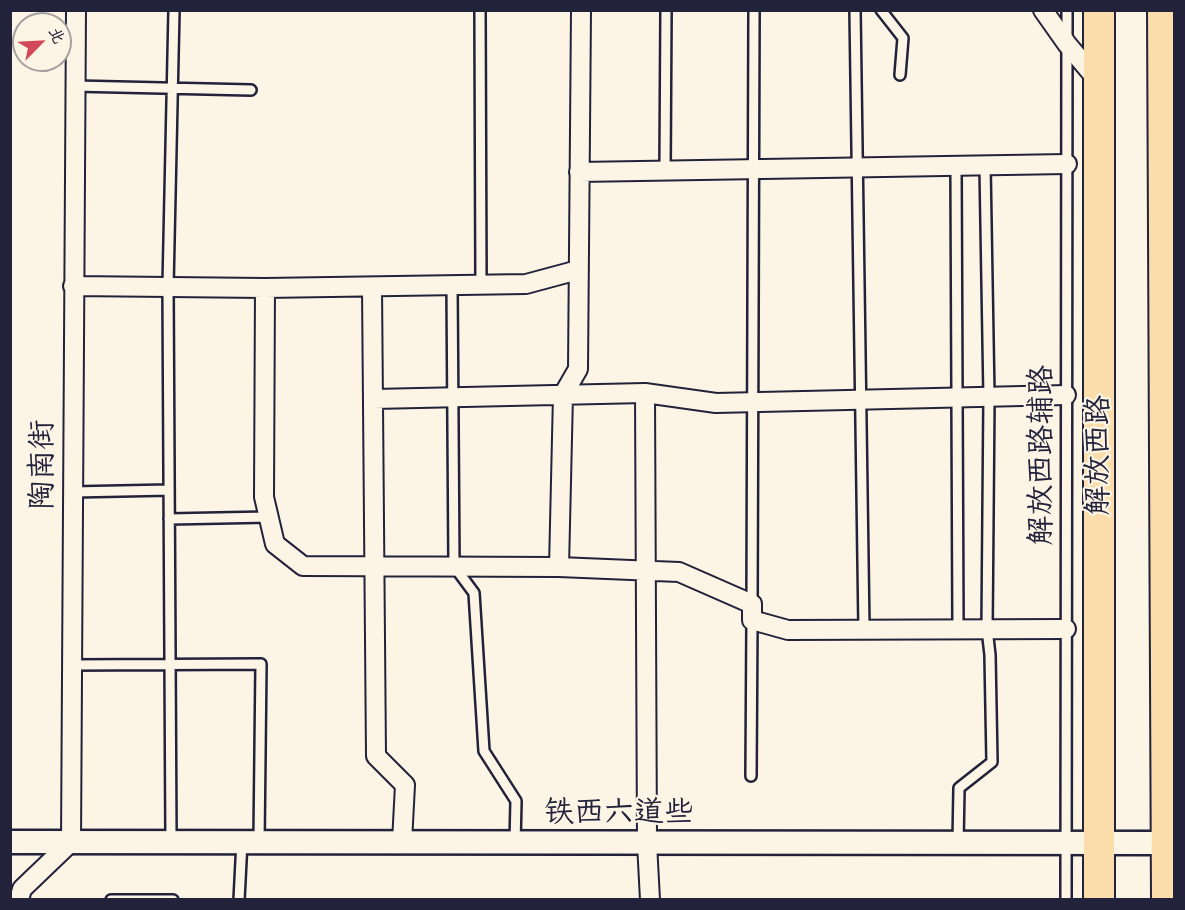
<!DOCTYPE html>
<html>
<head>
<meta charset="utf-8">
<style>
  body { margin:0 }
  #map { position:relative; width:1185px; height:910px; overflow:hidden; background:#fcf5e5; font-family:Caveat,"LXGW WenKai TC",sans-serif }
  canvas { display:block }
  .frame { position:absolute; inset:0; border:12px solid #22223b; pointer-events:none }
  .north { position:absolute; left:12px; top:12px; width:60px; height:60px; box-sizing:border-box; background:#fcf5e5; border:2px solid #a5a1a1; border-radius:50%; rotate:66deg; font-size:16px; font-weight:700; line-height:24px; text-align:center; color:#22223b }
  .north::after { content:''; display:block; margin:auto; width:21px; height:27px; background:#d1495b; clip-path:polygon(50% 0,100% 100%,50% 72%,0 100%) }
</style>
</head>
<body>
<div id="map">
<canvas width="1185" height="910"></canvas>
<div class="frame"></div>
<div class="north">北</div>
</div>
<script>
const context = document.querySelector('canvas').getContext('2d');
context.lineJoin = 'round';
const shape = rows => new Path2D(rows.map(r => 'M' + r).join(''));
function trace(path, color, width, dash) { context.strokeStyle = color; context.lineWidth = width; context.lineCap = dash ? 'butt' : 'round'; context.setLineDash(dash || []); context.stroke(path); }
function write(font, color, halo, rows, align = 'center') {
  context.font = font + ' Caveat,"LXGW WenKai TC",sans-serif'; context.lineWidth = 4.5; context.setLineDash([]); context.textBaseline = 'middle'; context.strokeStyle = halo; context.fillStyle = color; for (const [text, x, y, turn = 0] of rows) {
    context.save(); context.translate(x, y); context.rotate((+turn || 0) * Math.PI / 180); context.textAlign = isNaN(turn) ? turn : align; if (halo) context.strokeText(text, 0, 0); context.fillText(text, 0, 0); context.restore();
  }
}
const service = shape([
  [480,10,481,285],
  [855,10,864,629],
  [881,10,903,38,900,75],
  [74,86,251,90],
  [956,166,958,629],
  [665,171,666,10],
  [452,285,454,566,474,593,484,751,516,801,515,843],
  [72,492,169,490],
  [169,519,269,517],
  [752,604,754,10],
  [72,665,261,664,259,841],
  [751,776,752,620],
  [171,841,168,286,174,10],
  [958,843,959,788,992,762,990,655,987,629,989,397,985,166],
  [111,900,173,900],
  [239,900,242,841],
  [1066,900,1067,10]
]);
const minor = shape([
  [1043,10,1067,44,1099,82],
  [579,172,1067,164],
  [73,286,265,288,526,284,578,270],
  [372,287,376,756,405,785,402,842],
  [265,288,264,497,275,544,303,566,559,567,679,572,752,604,752,620,788,630,1066,629],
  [645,393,647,843,650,900],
  [374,399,645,393,716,403,1066,395],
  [559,567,563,395,578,369,581,10],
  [19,900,22,889,71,842,76,10]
]);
const tertiary = shape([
  [10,842,1167,843]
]);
const trunk = shape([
  [1163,10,1167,900],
  [1099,900,1099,10]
]);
const streetNames = [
  ["解放西路辅路",1042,455,-90],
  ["解放西路",1099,455,-90],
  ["陶南街",43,465,-90],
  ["铁西六道些",619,813]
];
trace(service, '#22223b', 14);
trace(minor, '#22223b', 22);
trace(tertiary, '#22223b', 27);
trace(trunk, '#22223b', 34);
trace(service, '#fcf5e5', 9);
trace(minor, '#fcf5e5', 18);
trace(tertiary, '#fcf5e5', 22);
trace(trunk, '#faddab', 30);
write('30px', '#22223b', '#fcf5e5', streetNames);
</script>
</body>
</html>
